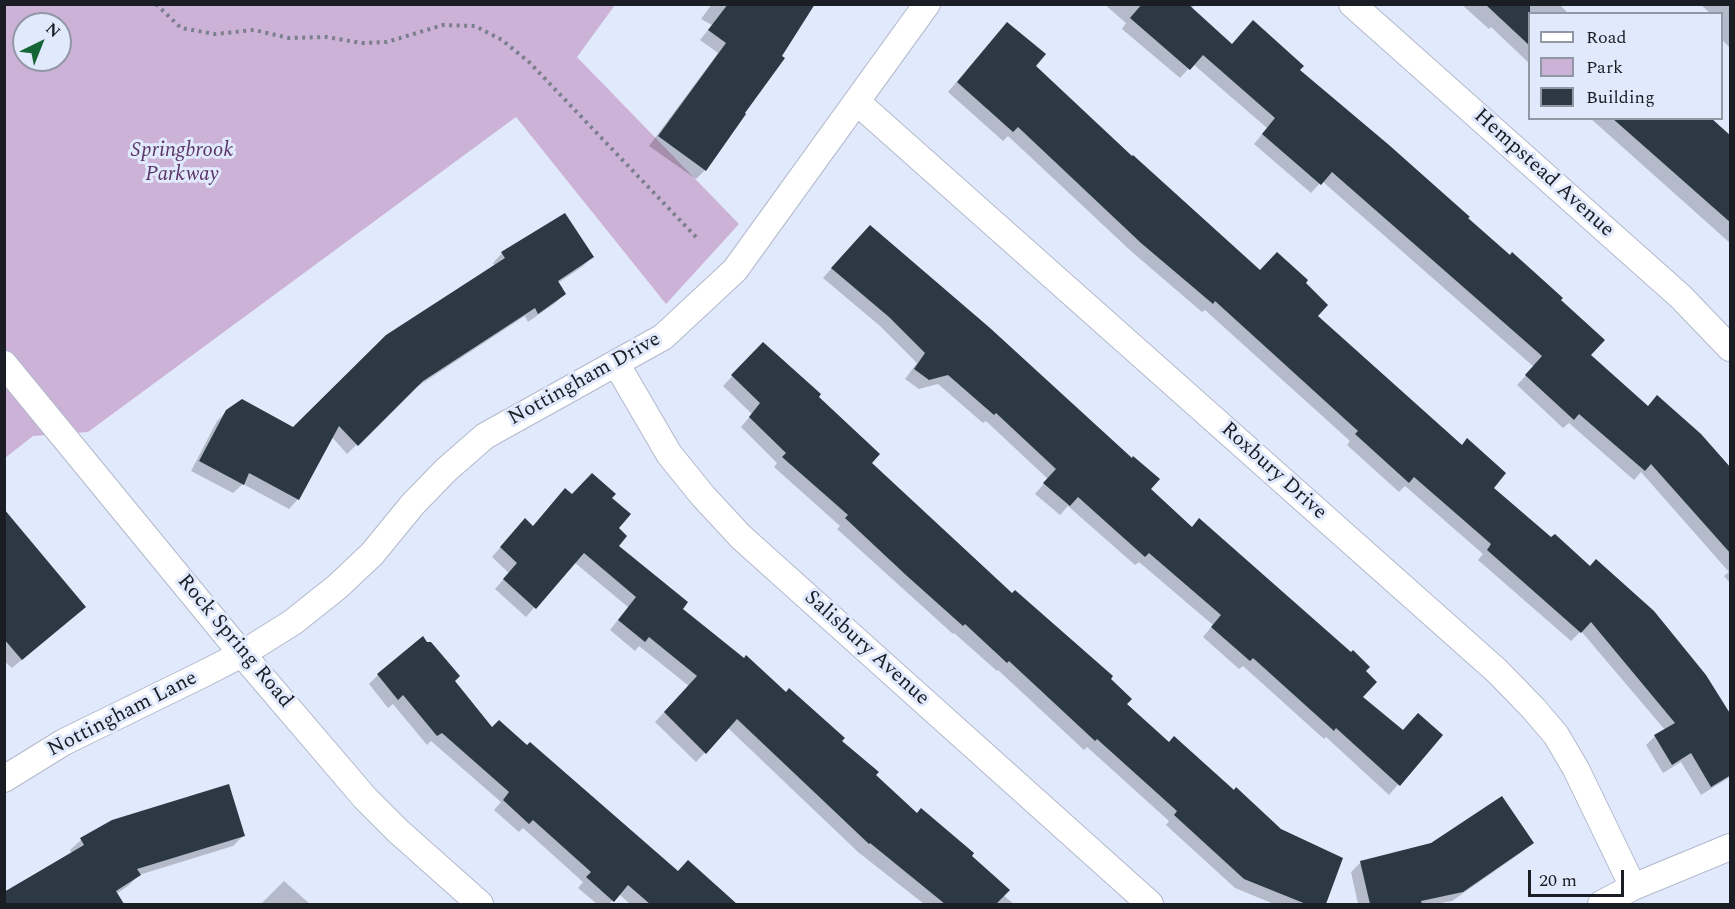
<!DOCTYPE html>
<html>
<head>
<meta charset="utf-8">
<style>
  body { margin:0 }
  #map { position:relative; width:1735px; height:909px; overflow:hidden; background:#e1e9fc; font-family:Spectral,serif }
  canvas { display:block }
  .frame { position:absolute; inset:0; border:6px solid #1b1d24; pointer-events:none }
  .legend { position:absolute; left:1528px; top:12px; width:195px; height:108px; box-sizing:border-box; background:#e1e9fc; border:2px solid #9297a6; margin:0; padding:8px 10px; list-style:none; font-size:18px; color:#1b1d24 }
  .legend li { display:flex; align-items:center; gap:12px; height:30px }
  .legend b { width:30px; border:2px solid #9297a6 }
  .north { position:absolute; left:12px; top:12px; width:60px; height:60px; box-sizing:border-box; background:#e1e9fc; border:2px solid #9297a6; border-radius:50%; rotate:43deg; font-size:16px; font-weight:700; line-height:24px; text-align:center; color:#1b1d24 }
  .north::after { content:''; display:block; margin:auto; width:21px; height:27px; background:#146636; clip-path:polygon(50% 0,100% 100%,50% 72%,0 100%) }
  .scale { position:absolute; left:1528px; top:870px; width:96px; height:27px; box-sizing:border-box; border:3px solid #1b1d24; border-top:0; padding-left:8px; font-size:18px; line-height:21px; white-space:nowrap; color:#1b1d24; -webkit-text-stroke:4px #e1e9fc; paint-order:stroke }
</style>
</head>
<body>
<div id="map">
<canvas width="1735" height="909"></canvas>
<div class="frame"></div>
<ul class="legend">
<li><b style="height:8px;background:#fff"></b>Road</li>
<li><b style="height:16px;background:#cdb2d8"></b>Park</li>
<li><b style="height:16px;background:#2c3945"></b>Building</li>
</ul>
<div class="north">N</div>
<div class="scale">20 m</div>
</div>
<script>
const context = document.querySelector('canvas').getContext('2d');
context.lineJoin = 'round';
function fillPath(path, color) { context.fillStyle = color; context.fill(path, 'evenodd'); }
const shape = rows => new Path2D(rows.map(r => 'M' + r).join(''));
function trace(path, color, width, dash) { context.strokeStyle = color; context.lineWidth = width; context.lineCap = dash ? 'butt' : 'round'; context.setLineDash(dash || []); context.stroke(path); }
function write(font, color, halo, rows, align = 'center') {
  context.font = font + ' Spectral,serif'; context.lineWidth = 6; context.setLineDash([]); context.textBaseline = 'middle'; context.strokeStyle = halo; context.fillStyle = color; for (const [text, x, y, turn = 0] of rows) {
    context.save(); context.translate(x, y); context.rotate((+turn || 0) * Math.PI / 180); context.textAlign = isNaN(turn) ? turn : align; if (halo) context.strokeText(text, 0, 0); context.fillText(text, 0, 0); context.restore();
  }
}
const green = shape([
  [5,5,615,5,577,57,739,224,666,304,516,117,88,432,33,436,5,458],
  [24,24,60,24,60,60,24,60]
]);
const shadow = shape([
  [712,4,813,4,705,170,696,179,649,146,718,53,700,40,712,25,701,19],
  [1104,4,1195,4,1191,9,1231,46,1253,22,1298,71,1559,300,1589,355,1647,407,1730,469,1730,583,1724,576,1729,572,1641,472,1634,480,1569,423,1563,428,1517,385,1534,367,1322,181,1311,193,1254,144,1267,128,1193,64,1180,78,1122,29,1126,23],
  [1461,4,1559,4,1569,14,1530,14,1530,64,1491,27,1489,29],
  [1700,4,1730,4,1730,48,1722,40,1722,14,1711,14],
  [998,33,1132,158,1260,272,1304,283,1316,317,1730,718,1730,777,1701,795,1681,762,1663,773,1646,745,1655,736,1665,730,1581,631,1571,641,1478,560,1483,554,1405,486,1399,492,1347,445,1350,441,1205,310,1202,312,1132,252,1008,136,1003,141,948,92],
  [1590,118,1709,118,1730,138,1730,243],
  [860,236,1149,489,1191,528,1364,671,1361,697,1402,732,1441,735,1389,795,1326,737,1324,739,1243,666,1239,669,1203,637,1213,625,1139,562,1135,565,1068,506,1060,515,1035,494,1048,479,986,421,983,423,938,384,919,389,905,379,917,363,880,326,823,278],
  [502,253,592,257,582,267,558,283,565,294,555,303,528,322,525,316,412,390,347,454,332,437,298,499,289,509,243,484,233,493,191,471,217,421,227,411,293,428,495,266,493,263],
  [763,344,816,397,870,463,1011,595,1109,679,1125,704,1168,744,1280,830,1341,859,1325,904,1274,904,1235,888,1166,825,1169,821,1087,747,1084,750,998,670,997,671,954,633,953,634,837,529,840,526,774,467,777,463,741,427,752,414,723,386],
  [571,496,610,498,617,529,617,546,681,609,840,741,916,815,969,856,1003,895,1014,904,924,904,858,852,728,728,696,762,655,722,689,686,639,646,635,651,610,630,628,607,574,562,526,617,495,589,509,573,492,557,516,530,533,527],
  [4,516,84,607,12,668,4,661],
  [378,675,453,681,492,729,678,873,688,862,735,904,630,904,619,894,609,904,597,904,578,888,583,882,523,828,519,832,494,810,501,802,431,741,427,745,393,704,388,708,369,684],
  [243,836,233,846,139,875,128,886,116,894,121,902,118,904,4,904,4,888,8,892,72,854,70,850,81,840],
  [1532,843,1522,852,1452,901,1435,904,1358,904,1351,872,1361,862,1431,845],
  [284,881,310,904,261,904]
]);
const building = shape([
  [728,4,815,4,782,56,785,58,745,113,746,114,706,171,658,136,726,43,708,30],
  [1142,4,1188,4,1232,44,1253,20,1304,66,1300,70,1389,145,1470,217,1468,218,1510,255,1512,252,1563,298,1561,300,1605,340,1591,355,1648,406,1657,395,1701,434,1731,468,1731,554,1651,464,1645,471,1579,414,1574,420,1525,375,1542,356,1332,172,1321,185,1262,134,1275,118,1203,55,1190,70,1130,18],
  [1485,4,1530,4,1530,46],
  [1007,22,1046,54,1036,66,1132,156,1133,155,1260,270,1277,252,1308,280,1306,283,1328,305,1318,316,1462,445,1467,438,1506,473,1494,488,1551,537,1555,534,1590,566,1596,559,1654,611,1706,675,1731,715,1731,775,1711,787,1691,753,1672,765,1654,735,1675,723,1591,622,1581,633,1487,550,1491,544,1414,477,1409,483,1355,434,1358,431,1215,301,1213,304,1141,243,1018,127,1013,132,957,82],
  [1612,118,1711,118,1731,136,1731,223],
  [565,213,594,257,558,281,566,294,538,314,535,308,423,381,358,446,339,426,299,500,249,473,244,485,199,461,226,410,242,399,293,427,386,335,505,258,501,252],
  [870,225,990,328,1132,458,1133,456,1160,479,1151,489,1192,527,1199,518,1351,652,1353,650,1370,667,1366,671,1377,682,1363,697,1403,730,1418,713,1443,735,1400,786,1336,728,1334,731,1253,658,1250,661,1211,627,1221,615,1149,553,1145,557,1078,497,1070,506,1043,483,1056,469,996,413,994,415,948,375,929,380,914,369,925,353,889,317,831,268],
  [763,342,821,394,819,397,880,454,872,463,1012,593,1015,590,1113,676,1111,679,1132,699,1127,704,1169,742,1174,736,1234,790,1236,787,1281,829,1343,858,1326,904,1306,904,1244,879,1174,815,1177,811,1097,739,1095,741,1009,661,1007,663,965,624,963,626,907,576,845,518,848,515,782,457,786,453,749,417,760,403,731,375],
  [592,473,616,494,612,498,631,514,619,528,627,536,619,546,688,602,683,609,744,658,746,655,786,692,789,688,845,738,842,741,879,772,876,775,917,813,921,808,974,853,972,856,1010,890,996,904,945,904,870,843,869,844,737,719,706,754,664,712,697,676,649,637,645,642,618,620,636,597,584,553,536,609,503,579,517,563,500,547,525,518,533,526,565,488,572,494],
  [4,509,86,607,22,660,4,639],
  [423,636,427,642,431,642,460,676,455,681,492,727,499,720,527,745,530,742,678,871,688,860,737,904,650,904,628,885,614,902,586,877,591,872,533,820,529,824,503,800,509,792,442,733,437,736,403,695,398,700,377,674],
  [229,784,245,836,137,869,141,875,116,891,124,904,4,904,4,892,84,845,80,838,112,820],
  [1502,796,1534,843,1463,892,1421,901,1422,904,1370,904,1360,861,1431,843]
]);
const path = shape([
  [156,4,181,28,215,34,254,30,289,38,326,37,362,43,387,42,443,25,475,26,502,40,529,62,697,238]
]);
const street = shape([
  [1352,4,1681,297,1730,348],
  [857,102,1497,671,1533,708,1556,735,1576,769,1633,887],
  [616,363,669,454,703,496,741,537,1150,904],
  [4,364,242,654,365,798,398,831,480,904],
  [4,779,64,742,203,674,242,654,293,622,337,587,372,554,413,504,446,470,485,436,663,337,735,270,927,4],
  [1601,904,1633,887,1730,847]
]);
const parkNames = [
  ["Springbrook",182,152],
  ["Parkway",182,176]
];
const streetNames = [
  ["Hempstead Avenue",1543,174,42],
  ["Nottingham Drive",585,380,-29],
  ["Roxbury Drive",1273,472,42],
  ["Rock Spring Road",234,642,50],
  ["Salisbury Avenue",866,649,42],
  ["Nottingham Lane",123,715,-27]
];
fillPath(green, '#cdb2d8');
fillPath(shadow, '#0003');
fillPath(building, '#2c3945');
trace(street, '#b2b9cc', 28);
trace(path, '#7a7f8c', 4, [3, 4.5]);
trace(street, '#fff', 26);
write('italic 21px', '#5b3469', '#e1e9fc', parkNames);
write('21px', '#1b1d24', '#e1e9fc', streetNames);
</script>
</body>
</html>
